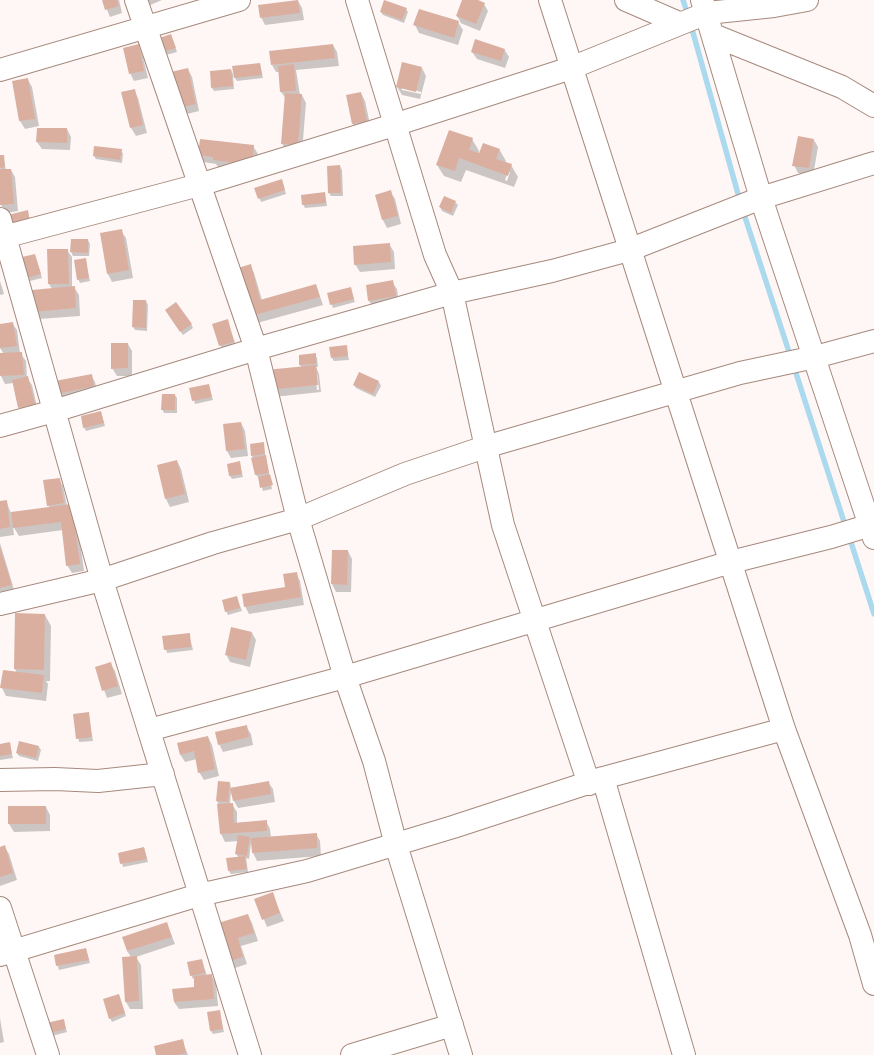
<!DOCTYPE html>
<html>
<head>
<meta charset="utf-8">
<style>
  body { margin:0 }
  canvas { display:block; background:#fef7f5 }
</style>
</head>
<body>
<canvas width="874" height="1055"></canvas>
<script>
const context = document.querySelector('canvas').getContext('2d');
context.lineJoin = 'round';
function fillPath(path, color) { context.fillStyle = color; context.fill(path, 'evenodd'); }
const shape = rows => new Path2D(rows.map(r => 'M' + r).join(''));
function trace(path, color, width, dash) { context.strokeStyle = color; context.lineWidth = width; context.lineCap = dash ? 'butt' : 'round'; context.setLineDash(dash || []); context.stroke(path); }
const shadow = shape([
  [103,0,119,0,122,13,110,17],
  [145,0,162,0,148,6],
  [463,0,475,0,484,4,488,11,480,31,458,22,463,30,458,45,419,33,415,25,419,10,461,23,457,16],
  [298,1,302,8,304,20,265,25,261,17],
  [406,9,408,12,404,23,383,15,381,12],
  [171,35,177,52,166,55,160,38],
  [333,45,337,52,339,66,296,70,300,95,302,95,306,103,302,152,286,151,282,143,286,99,281,92,279,72,276,72,272,65],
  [138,46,142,53,148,78,134,81,130,73],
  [504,49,509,57,505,68,477,59,472,52],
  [260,64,263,78,237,81,233,75,234,89,214,91,212,88,231,70,234,76],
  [422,68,426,76,420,99,402,95,397,87],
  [402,87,421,92,421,94,402,90],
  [188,69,192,77,199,111,183,115],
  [28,80,32,87,39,126,25,129,20,121,14,82],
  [134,90,138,98,147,133,136,136,131,128,123,93],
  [361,93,365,101,371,129,358,132,353,124,347,96],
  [67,129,71,137,70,150,42,149,37,142],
  [472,139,479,151,478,154,499,149,506,161,505,163,511,165,518,177,514,187,466,170,461,182,444,176,437,165],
  [508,172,510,172,507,181,505,180],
  [814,140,818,147,813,176,798,173,794,165],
  [253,146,258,154,256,172,218,167,216,164,203,162,199,155],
  [121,150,123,154,122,163,96,159,94,156],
  [0,156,3,156,6,170,11,170,15,177,18,211,6,213,1,205],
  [340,166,342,170,343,196,331,196,329,193],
  [283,184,286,194,261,202,256,189],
  [390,191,395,199,401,224,387,228,383,220,376,195],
  [325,193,327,206,305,208,303,204],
  [455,202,458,205,453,216,442,211,440,207],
  [121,231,126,238,133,278,112,282,108,274,101,234],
  [72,240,88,240,90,244,89,256,73,256,71,252],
  [389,244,394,252,395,269,360,272,355,264],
  [48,250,67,250,72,257,72,288,74,287,79,295,80,316,39,319,35,312,52,289,49,284],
  [35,255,42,278,26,282],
  [85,259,90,281,80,283,78,279],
  [250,265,254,273,262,300,316,285,323,305,257,323],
  [0,281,4,294,0,295],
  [392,282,397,289,399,304,374,308,369,301],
  [350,288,355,302,333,308,328,294],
  [146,301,148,305,147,331,135,330,133,327],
  [168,314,191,324,193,328,183,335],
  [227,320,236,345,222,349,214,324],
  [12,323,17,330,20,353,26,361,27,378,32,385,38,411,24,415,19,407,14,383,5,384,1,376,0,354,4,354,0,348,0,325],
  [128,344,132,351,132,376,117,376,112,368],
  [346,346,349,360,334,361,332,358],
  [315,355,317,358,318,367,316,367,319,374,321,392,273,397,269,389,302,368,300,365],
  [315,373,317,373,319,390,317,390],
  [359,373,379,382,381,386,375,397,356,388,354,385],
  [91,375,95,382,98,394,63,401,59,393],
  [208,385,213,400,195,404,191,389],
  [175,395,177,398,177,413,164,413,162,409],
  [101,412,105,426,86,431,84,427],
  [241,423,245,431,248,456,231,458,227,451],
  [263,443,272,489,263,491,259,478,256,475,252,456],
  [177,461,181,469,189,502,170,507,166,499,158,466],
  [239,462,243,477,232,479,230,476],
  [59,479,63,486,67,506,76,513,84,571,72,573,67,565,63,530,19,536,13,526,14,535,0,537,0,502,6,501,11,513,50,508,48,505],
  [0,543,15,593,3,596,0,591],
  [333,551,348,551,352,559,351,592,336,592,332,584],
  [296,573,300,581,304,605,249,614,245,606,286,587],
  [237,597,242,611,228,615,226,611],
  [16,614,45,615,51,626,50,681,46,681,48,684,46,701,6,696,2,688,17,673,15,669],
  [252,633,256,640,250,667,230,662,226,654],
  [189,634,193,650,167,653,163,637],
  [110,663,115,671,122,694,107,698,96,668],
  [88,713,93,741,79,742,74,715],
  [246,726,251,734,253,745,223,752,219,744],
  [208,737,212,745,219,776,204,780,199,772,197,759,185,762,180,754],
  [9,743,13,758,0,760,0,745],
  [39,747,41,750,38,761,19,756,17,753],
  [268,782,273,789,275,802,238,808,234,801,231,791,230,804,232,804,237,812,237,823,266,821,270,829,271,837,316,834,320,841,321,856,257,861,253,853,251,843,249,859,246,858,248,872,231,874,229,871,239,858,236,854,238,841,225,842,221,834,219,805,217,801,230,783,231,788],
  [9,807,46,807,50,815,50,831,14,832,9,824],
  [4,846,9,854,17,880,0,886,0,848],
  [144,848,148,862,123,867,119,853],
  [272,894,284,921,267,927,256,900],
  [248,915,252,923,258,941,241,946,247,964,235,968,230,961,220,924],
  [167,924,175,944,136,957,141,965,143,1009,130,1009,126,1002,131,957,127,951],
  [86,949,90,963,59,970,55,955],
  [202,960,207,976,211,975,216,983,218,1006,179,1009,174,1002,196,988,195,978,193,979,191,975],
  [120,999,126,1016,112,1022,110,1018],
  [219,1011,224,1032,213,1034,211,1031],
  [0,1018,4,1042,0,1043],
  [63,1020,67,1032,52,1036,50,1032],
  [182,1040,188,1055,157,1055]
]);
const stream = shape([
  [683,0,686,9],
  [692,29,740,201],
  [743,211,791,358],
  [794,367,846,528],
  [849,536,874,614]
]);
const building = shape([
  [102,0,117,0,119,6,105,10],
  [298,0,300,13,260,18,258,5],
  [384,0,407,8,402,20,380,12],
  [462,0,478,0,485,3,476,24,456,16],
  [419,9,459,21,454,38,413,25],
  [171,34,176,48,163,52,159,38],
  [475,39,505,49,501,61,471,52],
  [139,44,144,71,129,74,123,48],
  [333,44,335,58,271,65,269,51],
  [402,62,422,67,416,92,396,87],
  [260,63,262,75,234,78,232,66],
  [294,64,296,91,280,92,278,66],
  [188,68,196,104,178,108,171,72],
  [231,69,233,86,211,88,210,71],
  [28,78,35,119,19,121,12,81],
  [135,89,143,125,130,128,121,92],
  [361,92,367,121,352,124,346,95],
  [285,93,302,94,298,145,281,144],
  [37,128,67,128,67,143,36,142],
  [449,130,473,138,469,150,479,153,483,143,500,149,496,159,512,164,508,176,459,158,455,171,436,165],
  [798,136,814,139,809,168,792,166],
  [200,139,254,145,252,165,213,160,213,157,198,155],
  [94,146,122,149,120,160,93,156],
  [0,155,4,155,5,167,0,168],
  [340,165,341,193,328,193,327,166],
  [0,169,11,169,14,204,0,205],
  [282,179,285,190,258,199,254,188],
  [391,190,398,216,382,220,375,195],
  [325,192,326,203,302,205,301,195],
  [444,196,456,201,451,213,439,207],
  [28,210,30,222,10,226,8,215],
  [122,229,129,270,107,274,100,233],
  [71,239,88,239,88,253,70,252],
  [390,243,391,262,354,265,353,246],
  [47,249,68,249,69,284,48,284],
  [35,254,41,274,23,279,18,258],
  [86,258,89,278,77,280,74,260],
  [251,264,260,300,316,284,320,297,251,316,238,268],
  [393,280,396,296,368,301,366,285],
  [75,286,76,308,34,312,32,290],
  [351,287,354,299,330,305,327,293],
  [133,300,146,300,146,328,132,327],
  [176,302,192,324,180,332,165,310],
  [228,319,234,342,219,346,212,324],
  [13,322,17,346,0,348,0,324],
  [111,343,128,343,128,368,111,369],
  [347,345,348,356,331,358,329,347],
  [22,352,24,375,0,376,0,353],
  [316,353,316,364,299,365,299,355],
  [316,365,318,385,268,390,266,370],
  [359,372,379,381,373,394,353,385],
  [92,374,94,386,58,394,55,381],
  [28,376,35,404,18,408,12,380],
  [209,384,212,397,192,401,189,388],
  [162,394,175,394,175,410,161,410],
  [101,411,104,423,83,428,81,416],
  [241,422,245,449,226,451,223,424],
  [264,442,265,454,251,456,250,444],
  [266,455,269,473,255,475,251,458],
  [177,460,185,494,165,499,157,465],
  [240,461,242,474,229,476,227,464],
  [270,474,273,485,260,488,258,477],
  [60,478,64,503,47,506,43,480],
  [7,500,10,527,0,529,0,501],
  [72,504,80,564,66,566,61,522,13,528,11,512],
  [0,547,12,585,0,588],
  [332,550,348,550,347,585,331,584],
  [297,572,301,597,244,607,242,594,285,587,283,574],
  [237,596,240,608,225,612,222,600],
  [15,613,45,614,44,670,14,669],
  [231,627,252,632,246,660,225,655],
  [190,633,191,647,164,650,162,636],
  [111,662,118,686,102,691,95,667],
  [3,670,44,675,42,693,0,688],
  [89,712,92,737,76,739,73,714],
  [247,725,249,737,218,745,215,732],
  [208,736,215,769,198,773,194,751,180,755,177,743],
  [19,741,39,746,36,758,16,753],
  [10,742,12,754,0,756,0,744],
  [218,781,230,782,228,802,216,801],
  [269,781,271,794,233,801,230,788],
  [233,803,234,823,267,820,267,831,220,834,217,804],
  [8,806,46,806,46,824,8,824],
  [317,833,317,848,252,853,251,838],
  [238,835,250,837,247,856,235,854],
  [5,845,13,873,0,877,0,847],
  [144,847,147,859,120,864,118,853],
  [245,856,247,869,228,871,226,858],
  [273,892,280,913,262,920,254,899],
  [248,914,254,933,238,938,243,957,230,961,218,923],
  [167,922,172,937,127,951,122,937],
  [86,948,89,960,56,966,54,955],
  [137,956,139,1001,125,1002,122,957],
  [202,959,205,973,190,976,187,962],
  [212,974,214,999,174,1002,172,989,194,987,194,976],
  [119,994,125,1013,109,1019,103,999],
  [220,1010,223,1029,210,1031,207,1012],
  [64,1019,66,1029,49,1033,46,1023],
  [183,1039,186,1053,178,1055,156,1055,154,1046]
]);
const minor = shape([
  [136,0,256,349,298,519,345,677,374,761,396,845,461,1055],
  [357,0,435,255,452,293,503,525,589,784],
  [550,0,784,729,860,935,874,984],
  [626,0,679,23],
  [702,0,761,198,874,538],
  [713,35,842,87,874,106],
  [0,70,239,0],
  [0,219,102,580,250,1055],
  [0,238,199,185,394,125,571,68,707,13,774,6,807,0],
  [0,426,54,411,256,349,452,293,552,271,629,250,761,198,874,163],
  [0,604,102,580,213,543,298,519,405,474,485,447,740,373,815,357,874,341],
  [149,730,345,677,731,562,831,537,874,524],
  [603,778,684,1055],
  [0,780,55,779,98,781,163,774],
  [0,908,48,1055],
  [0,955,199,895,307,871,453,827,603,778,784,729],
  [352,1055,452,1025]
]);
fillPath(shadow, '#0003');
trace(stream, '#abd9ee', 5.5);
fillPath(building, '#dbafa0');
trace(minor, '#a7897d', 24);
trace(minor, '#fff', 22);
</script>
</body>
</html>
